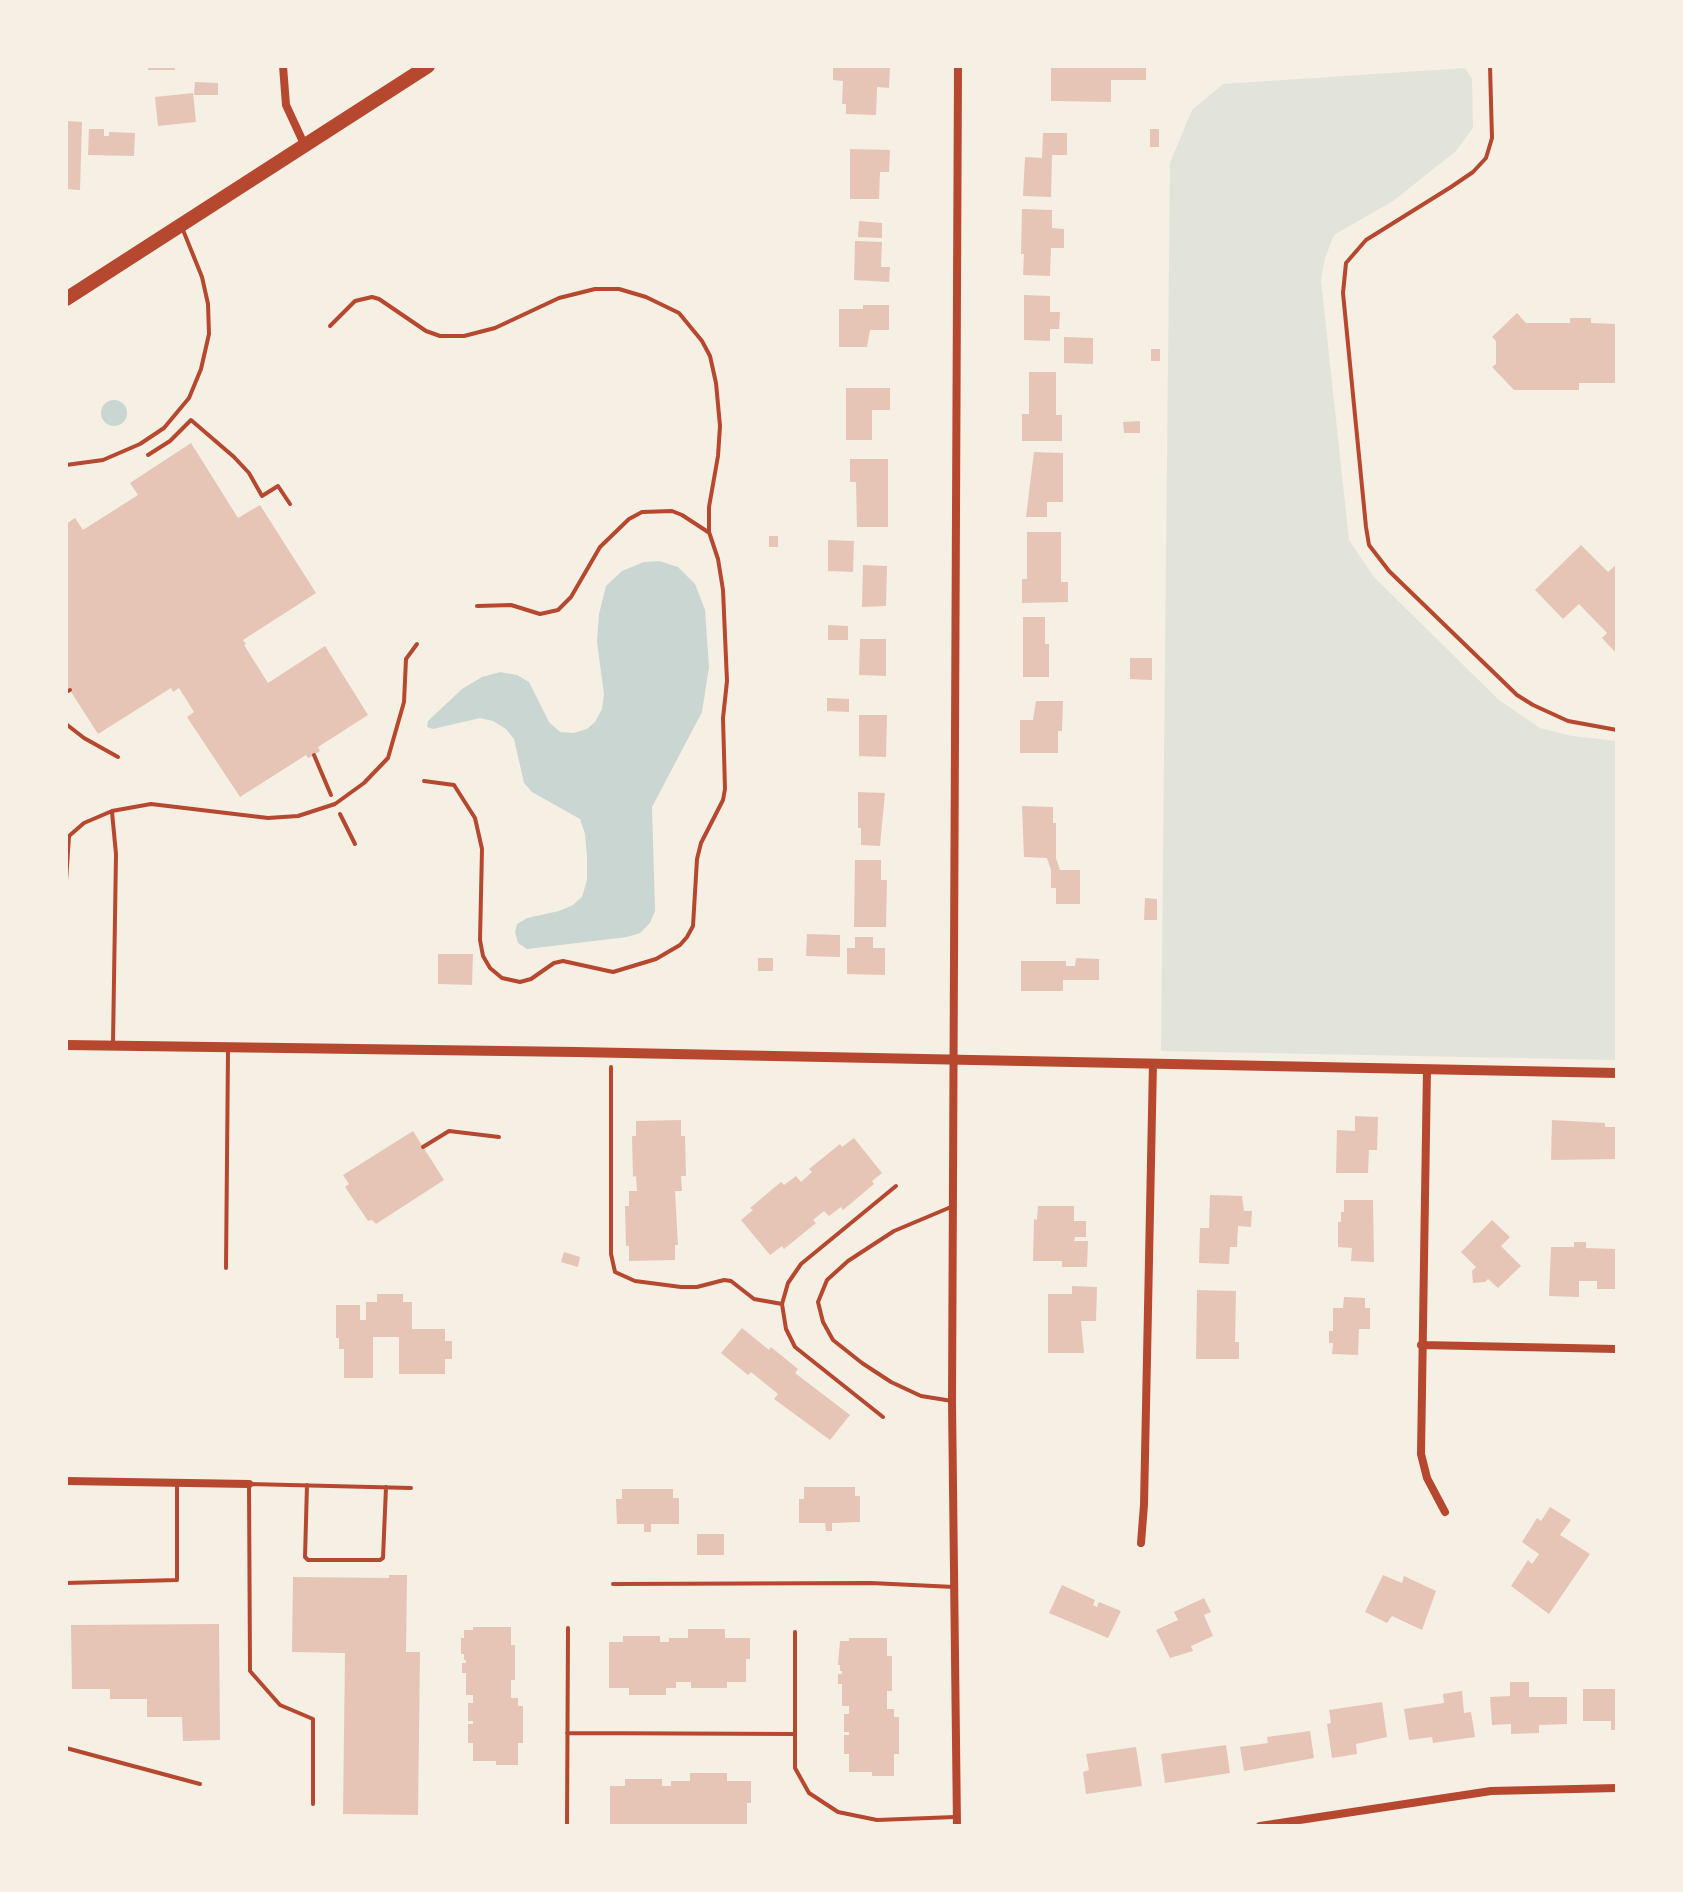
<!DOCTYPE html>
<html>
<head>
<meta charset="utf-8">
<style>
  body { margin:0 }
  #map { position:relative; width:1683px; height:1892px; overflow:hidden; background:#f6efe4; font-family:"Space Grotesk",sans-serif }
  canvas { display:block }
  .frame { position:absolute; inset:0; border:68px solid #f6efe4; pointer-events:none }
</style>
</head>
<body>
<div id="map">
<canvas width="1683" height="1892"></canvas>
<div class="frame"></div>
</div>
<script>
const context = document.querySelector('canvas').getContext('2d');
context.lineJoin = 'round';
function fillPath(path, color) { context.fillStyle = color; context.fill(path, 'evenodd'); }
const shape = rows => new Path2D(rows.map(r => 'M' + r).join(''));
function trace(path, color, width, dash) { context.strokeStyle = color; context.lineWidth = width; context.lineCap = dash ? 'butt' : 'round'; context.setLineDash(dash || []); context.stroke(path); }
const green = shape([
  [1465,68,1472,79,1473,128,1456,151,1393,201,1334,235,1325,258,1321,280,1349,540,1374,577,1499,700,1540,728,1572,736,1617,741,1617,1060,1161,1051,1170,163,1192,110,1223,84]
]);
const water = shape([
  '101 413a13 13 0 1 1 26 0a13 13 0 1 1-26 0Z',
  [659,561,678,567,695,584,705,610,709,667,702,712,652,807,655,911,650,923,640,933,627,937,527,949,518,943,515,932,517,924,527,918,559,911,573,905,582,897,587,880,587,856,585,834,580,819,532,792,524,783,514,739,506,729,493,721,480,718,433,729,427,727,428,721,462,689,482,677,500,672,517,675,529,682,549,722,560,732,574,733,587,729,595,722,602,709,604,694,597,642,599,614,606,586,622,571,644,562]
]);
const building = shape([
  [148,66,175,66,175,70,148,70],
  [833,66,890,66,889,88,877,87,876,115,846,114,846,104,842,104,843,81,833,80],
  [1051,66,1146,66,1146,80,1111,80,1111,102,1051,101],
  [195,82,218,83,218,95,194,95],
  [193,93,196,122,158,126,155,97],
  [66,121,82,122,80,190,66,189],
  [89,129,104,129,104,136,109,136,109,132,135,133,134,156,88,155],
  [1150,129,1159,129,1159,147,1150,147],
  [1043,133,1067,133,1067,155,1052,155,1051,197,1023,196,1025,157,1042,158],
  [850,149,890,150,889,172,880,172,879,199,850,199],
  [1022,209,1052,210,1052,228,1064,229,1064,248,1051,248,1050,276,1023,275,1024,254,1021,254],
  [859,221,882,223,882,238,858,237],
  [855,241,882,242,881,267,890,267,889,282,854,280],
  [1024,295,1050,296,1050,312,1060,312,1059,329,1050,329,1050,341,1024,340],
  [863,305,889,305,889,330,870,330,867,347,839,347,839,309,863,309],
  [1517,313,1526,323,1570,323,1570,318,1591,318,1591,323,1617,324,1617,383,1579,383,1579,390,1514,390,1492,367,1496,364,1496,341,1492,337],
  [1064,337,1093,338,1093,364,1064,363],
  [1151,349,1160,349,1160,361,1151,361],
  [1029,372,1056,372,1056,415,1062,415,1062,441,1022,441,1022,414,1029,414],
  [846,388,890,388,890,410,872,410,872,440,846,440],
  [1140,421,1140,433,1124,433,1123,422],
  [191,443,238,518,260,505,316,593,243,640,246,644,244,645,268,683,325,646,368,715,318,747,320,751,314,755,308,758,306,755,240,797,187,717,194,712,179,688,173,692,171,688,98,734,66,684,66,524,75,518,83,530,138,495,130,483],
  [1034,452,1063,453,1063,502,1047,502,1047,517,1026,517],
  [850,459,888,459,888,527,857,527,856,482,850,482],
  [1027,532,1061,532,1061,582,1068,582,1068,602,1022,603,1022,579,1027,579],
  [769,536,778,536,778,547,769,547],
  [828,540,854,541,853,572,828,571],
  [1581,545,1608,572,1617,564,1617,654,1602,638,1607,633,1579,604,1563,619,1535,590],
  [863,565,887,566,886,606,862,607],
  [1023,617,1045,617,1045,644,1049,644,1049,677,1023,677],
  [828,625,848,626,848,640,828,640],
  [860,639,886,639,886,676,859,675],
  [1130,658,1152,658,1152,680,1130,679],
  [827,698,849,699,849,712,827,711],
  [1036,701,1063,701,1062,731,1058,731,1058,753,1020,753,1020,720,1033,720],
  [859,715,887,715,886,757,859,756],
  [858,792,885,793,880,846,861,845,861,828,858,828],
  [1022,806,1053,807,1053,823,1056,823,1056,858,1060,870,1080,870,1080,904,1056,904,1056,888,1051,888,1051,870,1047,858,1024,857],
  [855,860,881,860,881,880,887,880,886,927,854,927],
  [1145,898,1157,899,1157,920,1144,920],
  [807,934,840,935,840,957,806,956],
  [855,937,873,937,873,948,885,948,885,975,847,974,847,948,855,948],
  [438,954,473,954,472,985,438,984],
  [758,958,773,958,773,971,758,971],
  [1076,958,1099,959,1099,980,1063,980,1063,991,1021,991,1021,961,1066,961,1066,966,1075,966],
  [1355,1116,1378,1117,1377,1150,1369,1150,1368,1173,1336,1173,1337,1130,1355,1131],
  [681,1120,681,1136,685,1136,686,1176,681,1176,682,1191,675,1191,678,1245,675,1245,675,1260,629,1261,629,1246,626,1246,625,1206,629,1206,629,1191,637,1191,636,1176,633,1177,632,1136,636,1136,636,1121],
  [1552,1120,1605,1123,1605,1127,1617,1127,1617,1159,1551,1160],
  [413,1131,444,1180,376,1224,372,1220,368,1221,345,1187,349,1184,343,1175],
  [854,1138,882,1173,872,1181,874,1184,843,1210,841,1207,829,1216,824,1211,813,1220,816,1223,784,1249,782,1246,770,1255,741,1220,753,1210,750,1208,781,1182,784,1185,796,1176,801,1182,812,1172,809,1169,840,1144,842,1147],
  [1210,1195,1242,1196,1244,1211,1252,1211,1251,1227,1238,1226,1237,1247,1230,1247,1229,1264,1199,1263,1200,1228,1209,1228],
  [1344,1200,1373,1200,1374,1262,1351,1261,1352,1248,1338,1247,1338,1222,1341,1222,1341,1212,1344,1212],
  [1038,1206,1074,1206,1074,1221,1086,1221,1086,1237,1075,1237,1074,1241,1088,1241,1087,1267,1062,1267,1062,1261,1033,1261,1034,1219,1037,1220],
  [1492,1220,1510,1237,1501,1246,1521,1266,1498,1288,1488,1279,1485,1282,1473,1283,1472,1271,1476,1267,1461,1252],
  [1574,1242,1586,1242,1586,1248,1617,1249,1617,1289,1597,1289,1597,1281,1579,1281,1579,1297,1549,1296,1551,1247,1574,1247],
  [564,1252,580,1257,578,1267,561,1262],
  [1072,1286,1097,1287,1096,1321,1081,1321,1084,1353,1048,1353,1048,1294,1072,1294],
  [1197,1290,1236,1291,1235,1342,1239,1342,1239,1359,1196,1359],
  [377,1294,403,1294,403,1302,412,1302,412,1329,445,1329,445,1341,452,1341,452,1359,445,1359,445,1374,399,1374,399,1337,373,1337,373,1378,344,1378,344,1349,339,1349,339,1338,336,1338,336,1305,360,1305,360,1320,366,1320,366,1302,377,1302],
  [1344,1297,1365,1298,1365,1308,1370,1308,1370,1329,1359,1329,1358,1355,1332,1354,1333,1343,1329,1343,1329,1331,1333,1331,1333,1308,1343,1308],
  [742,1328,769,1350,771,1347,798,1369,795,1373,850,1415,830,1440,774,1399,778,1394,751,1372,748,1375,721,1353],
  [804,1487,855,1487,855,1496,860,1496,860,1522,832,1523,832,1531,826,1531,825,1523,799,1523,799,1499,804,1499],
  [622,1489,673,1489,673,1498,679,1498,679,1524,651,1524,651,1532,644,1532,644,1524,617,1524,616,1499,622,1499],
  [1550,1507,1571,1520,1560,1535,1590,1554,1549,1614,1511,1586,1528,1560,1532,1564,1539,1554,1522,1542,1537,1518,1541,1521],
  [697,1534,724,1534,724,1555,697,1555],
  [389,1575,407,1575,406,1652,420,1652,418,1815,343,1814,345,1653,292,1652,293,1577,389,1578],
  [1383,1575,1402,1583,1404,1576,1436,1591,1422,1630,1392,1616,1387,1623,1365,1612],
  [1062,1585,1095,1600,1093,1605,1097,1607,1099,1602,1121,1611,1108,1638,1049,1613],
  [1204,1598,1211,1612,1204,1615,1213,1636,1191,1646,1193,1651,1170,1658,1156,1630,1178,1620,1174,1612],
  [219,1624,220,1740,183,1741,182,1717,147,1717,147,1699,110,1699,110,1689,72,1689,71,1625],
  [473,1627,511,1627,511,1645,515,1645,515,1680,511,1680,511,1698,518,1698,518,1706,523,1706,523,1743,518,1743,518,1765,496,1765,496,1761,473,1761,473,1743,468,1743,468,1724,473,1724,473,1721,468,1721,468,1703,473,1703,473,1695,466,1695,466,1673,462,1673,462,1663,466,1663,466,1660,464,1660,464,1654,461,1654,461,1638,464,1638,464,1630,473,1630],
  [688,1629,725,1629,725,1638,750,1638,750,1659,746,1659,746,1682,727,1682,727,1688,691,1688,691,1682,676,1682,676,1688,666,1688,666,1695,629,1695,629,1688,609,1688,609,1642,623,1642,623,1636,660,1636,660,1642,669,1642,669,1638,688,1638],
  [849,1638,887,1638,887,1656,892,1656,892,1691,887,1691,887,1709,894,1709,894,1717,899,1717,899,1754,894,1754,894,1776,872,1776,872,1772,849,1772,849,1754,844,1754,844,1735,849,1735,849,1732,844,1732,844,1714,849,1714,849,1706,842,1706,842,1684,838,1684,838,1674,842,1674,842,1671,840,1671,840,1665,838,1665,840,1641,849,1641],
  [1510,1682,1529,1682,1529,1697,1567,1697,1567,1724,1539,1725,1539,1733,1511,1734,1511,1724,1492,1725,1490,1697,1510,1696],
  [1583,1689,1617,1689,1617,1730,1611,1730,1611,1721,1583,1721],
  [1462,1691,1464,1713,1471,1712,1475,1737,1433,1743,1432,1737,1409,1740,1404,1709,1444,1703,1443,1694],
  [1382,1702,1387,1737,1356,1744,1357,1754,1332,1758,1327,1724,1331,1723,1329,1710],
  [1310,1731,1314,1758,1244,1771,1240,1747,1268,1743,1267,1737],
  [1226,1745,1230,1773,1165,1783,1161,1754],
  [1136,1747,1142,1786,1086,1794,1083,1772,1089,1770,1086,1754],
  [690,1773,727,1773,727,1781,751,1781,751,1803,747,1803,747,1825,610,1826,610,1786,625,1786,625,1779,662,1779,662,1786,671,1786,671,1781,690,1781]
]);
const path = shape([
  [330,326,355,301,372,297,379,299,426,331,440,336,464,336,495,328,559,298,595,289,619,289,646,297,679,313,702,341,710,356,716,383,720,426,718,456,709,507,709,532,718,559,723,590,727,681,723,718,725,789,723,800,701,843,697,859,693,926,687,937,680,945,656,959,613,972,563,961,554,963,531,979,520,982,502,978,490,968,483,956,480,940,482,849,475,818,454,785,424,781],
  [148,455,170,441,191,420,234,457,249,473,262,496,278,486,290,504],
  [477,606,511,605,540,614,558,610,571,597,600,547,629,519,642,512,672,511,682,515,708,532],
  [66,692,70,690],
  [66,724,84,738,118,757],
  [314,755,331,795],
  [340,814,355,844],
  [611,1067,611,1254,615,1272,635,1281,681,1287,697,1287,724,1280,731,1281,754,1299,782,1304],
  [423,1147,449,1131,499,1137],
  [883,1417,795,1347,786,1329,782,1304,788,1283,801,1264,896,1186]
]);
const service = shape([
  [1490,66,1492,138,1486,158,1473,172,1451,187,1366,240,1346,263,1343,293,1366,527,1369,545,1389,571,1517,695,1533,705,1568,721,1617,730],
  [66,465,103,460,140,444,164,428,189,398,201,369,209,334,208,304,202,277,183,230],
  [112,812,116,854,113,1043],
  [66,881,69,836,84,823,112,811,151,804,268,818,298,816,335,804,364,783,388,758,404,702,406,659,417,644],
  [951,1207,894,1231,848,1261,827,1280,818,1302,823,1322,833,1340,862,1363,891,1382,921,1396,952,1401],
  [226,1268,228,1050],
  [307,1485,305,1557,308,1560,380,1560,383,1558,386,1487],
  [66,1583,177,1580,177,1483],
  [613,1584,871,1583,954,1587],
  [795,1632,795,1768,809,1793,838,1812,877,1820,955,1817],
  [567,1733,795,1734],
  [66,1748,200,1784],
  [313,1804,313,1719,280,1705,250,1671,249,1484,411,1488],
  [567,1826,568,1628]
]);
const minor = shape([
  [283,66,286,105,305,146],
  [1427,1069,1421,1454,1427,1478,1445,1512],
  [1421,1345,1617,1349],
  [66,1481,249,1484],
  [1141,1543,1144,1505,1153,1063],
  [957,1826,952,1401,958,66],
  [1260,1826,1491,1791,1617,1788]
]);
const tertiary = shape([
  [66,1045,576,1052,1617,1073]
]);
const primary = shape([
  [66,299,428,66]
]);
fillPath(green, '#e2e4dc');
fillPath(water, '#c9d6d2');
fillPath(building, '#e6c5b7');
trace(path, '#b5482f', 4);
trace(service, '#b5482f', 4);
trace(minor, '#b5482f', 8);
trace(tertiary, '#b5482f', 10);
trace(primary, '#b5482f', 14);
</script>
</body>
</html>
